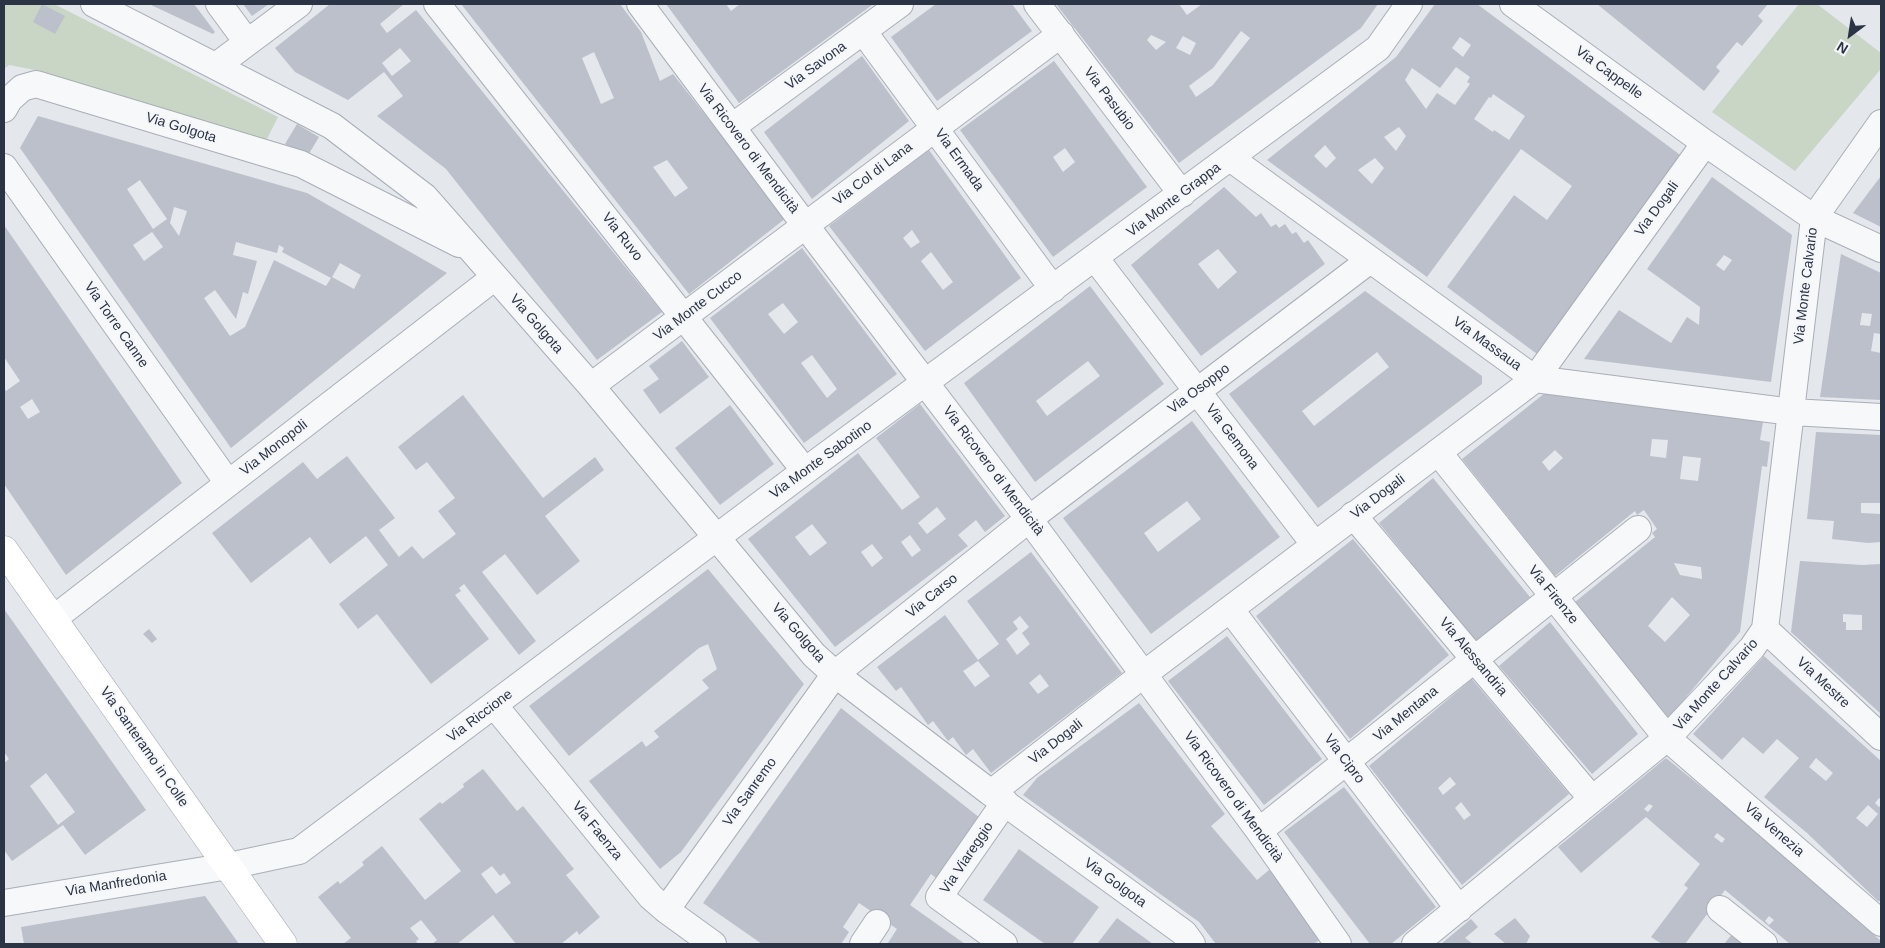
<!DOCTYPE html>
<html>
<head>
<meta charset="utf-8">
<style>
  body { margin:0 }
  #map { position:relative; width:1885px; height:948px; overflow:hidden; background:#e4e7ec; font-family:Helvetica,sans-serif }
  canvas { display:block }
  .frame { position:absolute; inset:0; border:5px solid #2b3445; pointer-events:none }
  .north { position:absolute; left:1825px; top:10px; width:50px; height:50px; -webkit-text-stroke:4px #f4f6f9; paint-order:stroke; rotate:211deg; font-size:14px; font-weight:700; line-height:20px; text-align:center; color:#2b3445 }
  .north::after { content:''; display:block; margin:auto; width:18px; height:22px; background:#2b3445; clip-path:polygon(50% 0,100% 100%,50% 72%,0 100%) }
</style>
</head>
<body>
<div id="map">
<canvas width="1885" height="948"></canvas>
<div class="frame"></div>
<div class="north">N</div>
</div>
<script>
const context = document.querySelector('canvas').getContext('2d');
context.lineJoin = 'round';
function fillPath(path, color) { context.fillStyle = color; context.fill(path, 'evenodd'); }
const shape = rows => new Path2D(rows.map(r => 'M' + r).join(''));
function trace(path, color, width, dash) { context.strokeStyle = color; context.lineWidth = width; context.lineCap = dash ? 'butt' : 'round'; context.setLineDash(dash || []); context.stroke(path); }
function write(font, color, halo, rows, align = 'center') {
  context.font = font + ' Helvetica,sans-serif'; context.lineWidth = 4; context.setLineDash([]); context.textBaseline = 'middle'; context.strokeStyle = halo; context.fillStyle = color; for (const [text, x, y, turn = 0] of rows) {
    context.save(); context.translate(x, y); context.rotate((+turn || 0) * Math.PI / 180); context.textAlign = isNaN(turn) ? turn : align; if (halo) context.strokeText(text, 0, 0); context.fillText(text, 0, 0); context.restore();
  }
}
const green = shape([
  [4,4,54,4,278,117,266,141,40,71,9,65,4,69],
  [1799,4,1817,4,1881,53,1881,69,1795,171,1712,112]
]);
const building = shape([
  [42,4,65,16,55,34,33,22],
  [149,4,194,4,215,32,213,34],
  [243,4,269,4,252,16],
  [330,4,404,4,380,24,387,33,416,10,662,312,597,360,446,169,377,116,403,96,384,72,348,100,295,72,275,48],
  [400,48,411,61,392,76,382,63],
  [461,4,620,4,641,32,660,81,673,74,786,218,689,294],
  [594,52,614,98,601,104,582,58],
  [667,160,688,188,675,197,653,167],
  [666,4,726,4,731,11,740,4,871,4,872,5,739,103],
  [936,4,1012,4,1032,31,937,101,891,37],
  [1056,4,1179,4,1187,15,1202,4,1378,4,1361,28,1179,163],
  [1241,31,1250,38,1213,85,1196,97,1189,86,1213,68],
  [1151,35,1166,42,1156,50,1147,40],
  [1183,36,1196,43,1190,55,1176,48],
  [1435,4,1477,4,1683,157,1537,354,1447,287,1514,195,1547,220,1572,186,1521,149,1427,277,1267,160,1396,57],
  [1460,37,1471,45,1463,57,1452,48],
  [1456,67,1470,77,1467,82,1470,84,1455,105,1437,93,1426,109,1405,80,1412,68,1440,88],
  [1493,94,1525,116,1509,140,1494,130,1493,132,1474,119,1489,97,1491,98],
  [1399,127,1406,136,1396,151,1384,137],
  [1325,145,1336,158,1326,168,1314,156],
  [1375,158,1384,168,1372,184,1358,170],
  [1597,4,1662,5,1768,4,1758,16,1763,21,1742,46,1737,42,1716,67,1720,71,1704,91],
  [862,56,909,121,812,199,764,132],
  [1054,61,1147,187,1053,257,960,130],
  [1065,148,1075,162,1063,172,1053,157],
  [38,116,307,193,447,273,231,448,20,148],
  [140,180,167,219,153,229,127,189],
  [174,207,187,211,179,236,170,223],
  [152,232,163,247,144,261,133,245],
  [236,242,277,253,279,245,284,248,282,252,331,278,326,286,274,260,245,327,230,336,204,298,215,290,236,319,243,292,248,294,257,261,233,255],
  [340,263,361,275,354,289,332,277],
  [297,124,319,137,307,157,285,144],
  [929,150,1021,278,925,351,829,226],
  [912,230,920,242,911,248,903,238],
  [931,252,953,282,943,290,921,261],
  [1881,176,1881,227,1853,213],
  [1712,177,1792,235,1771,382,1584,359,1619,310,1671,343,1687,317,1699,325,1700,307,1647,269],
  [1724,255,1732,260,1724,271,1716,265],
  [1224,187,1256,217,1261,213,1271,227,1276,224,1279,228,1285,224,1292,234,1296,232,1304,243,1308,240,1325,264,1201,356,1131,265],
  [1218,249,1237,272,1218,289,1198,264],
  [4,225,182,483,66,575,4,484,4,388,6,391,20,381,4,357],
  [32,399,40,412,28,419,20,407],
  [802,248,897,374,804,443,710,318],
  [783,303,798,322,784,334,768,314],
  [812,355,837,389,827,398,801,363],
  [1841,254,1881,273,1881,334,1874,333,1871,351,1881,353,1881,400,1820,397],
  [1862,313,1872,314,1870,326,1860,325],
  [1090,286,1164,384,1035,482,964,383],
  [1088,361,1100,376,1047,416,1036,401],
  [1365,291,1482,376,1482,384,1318,508,1229,394],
  [1377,352,1389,367,1314,426,1302,411],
  [682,341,709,377,660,414,643,390,659,379,649,366],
  [1550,389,1764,416,1760,440,1770,442,1767,467,1762,466,1740,632,1669,718,1617,662,1575,602,1655,537,1652,533,1657,529,1644,510,1637,515,1635,511,1555,576,1462,459],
  [1652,439,1668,440,1666,458,1650,456],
  [1555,450,1563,458,1549,471,1542,462],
  [1683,456,1701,458,1698,481,1680,479],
  [1674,563,1701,567,1702,579,1680,575],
  [1672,597,1690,615,1665,642,1648,626],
  [463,395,543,498,595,457,604,470,545,516,580,561,537,595,505,554,482,572,536,641,519,655,464,584,459,588,461,591,455,595,489,639,431,684,377,614,358,629,339,604,388,565,366,536,330,564,310,537,251,583,212,533,303,462,317,479,347,456,395,518,379,530,399,557,412,546,423,559,456,534,438,511,455,498,427,462,416,470,398,447],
  [920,404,1005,516,985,532,976,520,958,535,968,546,835,647,748,539,858,453,902,510,920,497,876,438],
  [937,507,946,519,927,534,918,523],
  [812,524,827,543,810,556,795,537],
  [910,535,921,550,912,557,901,542],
  [872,544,883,558,872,567,861,552],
  [730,405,774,464,720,505,675,448],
  [1192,421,1280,537,1151,634,1063,518],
  [1187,501,1201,519,1158,552,1144,533],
  [1816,432,1881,435,1881,503,1861,503,1861,513,1881,514,1881,542,1868,543,1832,539,1834,521,1807,519],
  [1433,478,1530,597,1476,642,1379,523],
  [1353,539,1449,655,1350,739,1256,616],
  [1031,552,1122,673,991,773,973,749,966,755,953,737,948,741,933,721,928,725,901,687,896,691,877,667,945,615,978,660,999,644,967,601],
  [1020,616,1029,627,1022,633,1030,644,1017,655,1006,639,1018,629,1013,622],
  [978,661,990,676,975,687,963,671],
  [1040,674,1049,686,1038,694,1029,683],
  [1800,561,1862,565,1881,564,1881,714,1791,632],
  [1843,614,1862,615,1862,630,1846,630,1846,622,1843,622],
  [708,569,804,684,681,852,660,869,589,781,642,741,646,747,659,737,654,731,709,688,702,680,717,669,708,644,699,648,569,756,529,706],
  [4,609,146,810,85,855,63,825,12,861,4,850,4,763,9,759,4,752],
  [46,773,75,812,58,825,30,786],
  [1550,622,1638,734,1592,774,1499,666],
  [149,629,157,639,152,643,143,634],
  [1227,636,1322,759,1264,805,1168,681],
  [1764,656,1881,761,1881,800,1879,798,1875,803,1879,807,1881,805,1881,901,1878,901,1807,833,1764,797,1799,758,1777,739,1763,754,1743,737,1722,760,1693,734],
  [1816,758,1833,773,1826,781,1809,767],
  [1868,805,1878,814,1867,827,1856,818],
  [1472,679,1569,794,1462,885,1369,766],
  [1450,777,1456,784,1443,795,1438,788],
  [1461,802,1471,815,1464,820,1455,808],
  [1139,703,1225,814,1211,826,1257,880,1269,870,1293,900,1320,940,1313,944,1216,944,1199,922,1023,795,1037,778],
  [841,708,980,818,937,879,931,874,910,905,965,944,890,944,888,943,897,929,859,903,843,927,849,932,841,944,762,944,703,903],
  [1666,758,1746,823,1881,941,1881,944,1790,944,1725,890,1685,944,1662,944,1651,937,1688,888,1684,885,1700,864,1646,817,1581,873,1558,847],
  [1649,804,1653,806,1648,812,1644,809],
  [1717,833,1725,839,1722,843,1714,837],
  [1769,916,1774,920,1769,925,1765,921],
  [483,769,517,811,523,806,574,869,566,875,600,917,579,935,577,931,561,944,516,944,493,915,457,944,432,944,437,940,421,920,410,928,419,939,416,941,418,944,343,944,351,938,318,897,338,881,340,884,364,865,362,862,382,846,425,900,461,871,419,819,440,802,442,804,464,787,463,784],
  [492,866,500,876,504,873,511,883,496,894,481,874],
  [1344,787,1436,907,1391,944,1370,944,1284,832],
  [1019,849,1099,907,1072,944,1045,944,983,900],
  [205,896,239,944,24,944,21,927],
  [1117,918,1153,944,1097,944],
  [1515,918,1530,936,1526,944,1506,944,1494,934],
  [1471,919,1478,927,1465,938,1473,944,1441,944],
  [1733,933,1748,944,1724,944]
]);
const street = shape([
  [94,4,332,126,425,197,591,386,814,655,835,674,991,793,1184,933,1192,944],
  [219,4,247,42],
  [437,4,805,471],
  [640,4,805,225,1029,519,1259,831,1338,944],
  [1037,4,1182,194],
  [1513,4,1705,143,1814,218,1881,249],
  [863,31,1053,289],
  [216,66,299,4],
  [4,109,9,100,22,88,36,84,301,164,459,244],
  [732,127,900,4],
  [1230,158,1535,379,1792,412,1881,417],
  [4,167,228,483],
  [1095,258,1315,545],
  [591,386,1061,34],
  [1438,452,1667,738,1881,923],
  [1353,515,1592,799],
  [1230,609,1459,909],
  [53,619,495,277],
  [1765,629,1881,737],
  [494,705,651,897,666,910,713,944],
  [991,793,1144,674,1535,379,1705,143],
  [1259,831,1638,529],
  [4,903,229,866,299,851,805,471,1378,48,1409,4],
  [1720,909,1764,944],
  [666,910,835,674,1029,519,1370,260],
  [863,944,877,923],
  [1004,944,939,897,1005,802],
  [1415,944,1667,738,1752,648,1765,629,1814,218,1881,123]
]);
const secondary = shape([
  [4,550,283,944]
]);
const streetNames = [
  ["Via Savona",816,66,-36],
  ["Via Cappelle",1609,73,36],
  ["Via Pasubio",1109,99,53],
  ["Via Golgota",181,128,17],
  ["Via Ricovero di Mendicità",748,149,53],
  ["Via Ermada",959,160,54],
  ["Via Col di Lana",873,174,-37],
  ["Via Monte Grappa",1174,200,-37],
  ["Via Dogali",1657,209,-54],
  ["Via Ruvo",622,237,52],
  ["Via Monte Calvario",1806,286,-83],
  ["Via Monte Cucco",698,306,-37],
  ["Via Golgota",536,324,49],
  ["Via Torre Canne",116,325,55],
  ["Via Massaua",1487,344,36],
  ["Via Osoppo",1199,389,-37],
  ["Via Gemona",1232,437,53],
  ["Via Monopoli",274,448,-38],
  ["Via Monte Sabotino",821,460,-36],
  ["Via Ricovero di Mendicità",993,471,53],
  ["Via Dogali",1378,497,-37],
  ["Via Firenze",1553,595,51],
  ["Via Carso",932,596,-39],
  ["Via Golgota",798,633,49],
  ["Via Alessandria",1473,657,50],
  ["Via Mestre",1823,683,43],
  ["Via Monte Calvario",1716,685,-48],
  ["Via Mentana",1406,714,-39],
  ["Via Riccione",480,716,-37],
  ["Via Dogali",1056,742,-38],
  ["Via Santeramo in Colle",144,747,55],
  ["Via Cipro",1344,759,53],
  ["Via Sanremo",750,792,-54],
  ["Via Ricovero di Mendicità",1233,797,54],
  ["Via Venezia",1774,830,41],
  ["Via Faenza",597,831,51],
  ["Via Viareggio",967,858,-56],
  ["Via Golgota",1115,883,36],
  ["Via Manfredonia",116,884,-9]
];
fillPath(green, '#c9d6c5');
fillPath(building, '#bbc0ca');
trace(street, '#a9aeb7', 28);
trace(secondary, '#a9aeb7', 29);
trace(street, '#f7f8fa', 26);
trace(secondary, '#fff', 28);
write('14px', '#2b3445', '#f4f6f9', streetNames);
</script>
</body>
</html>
